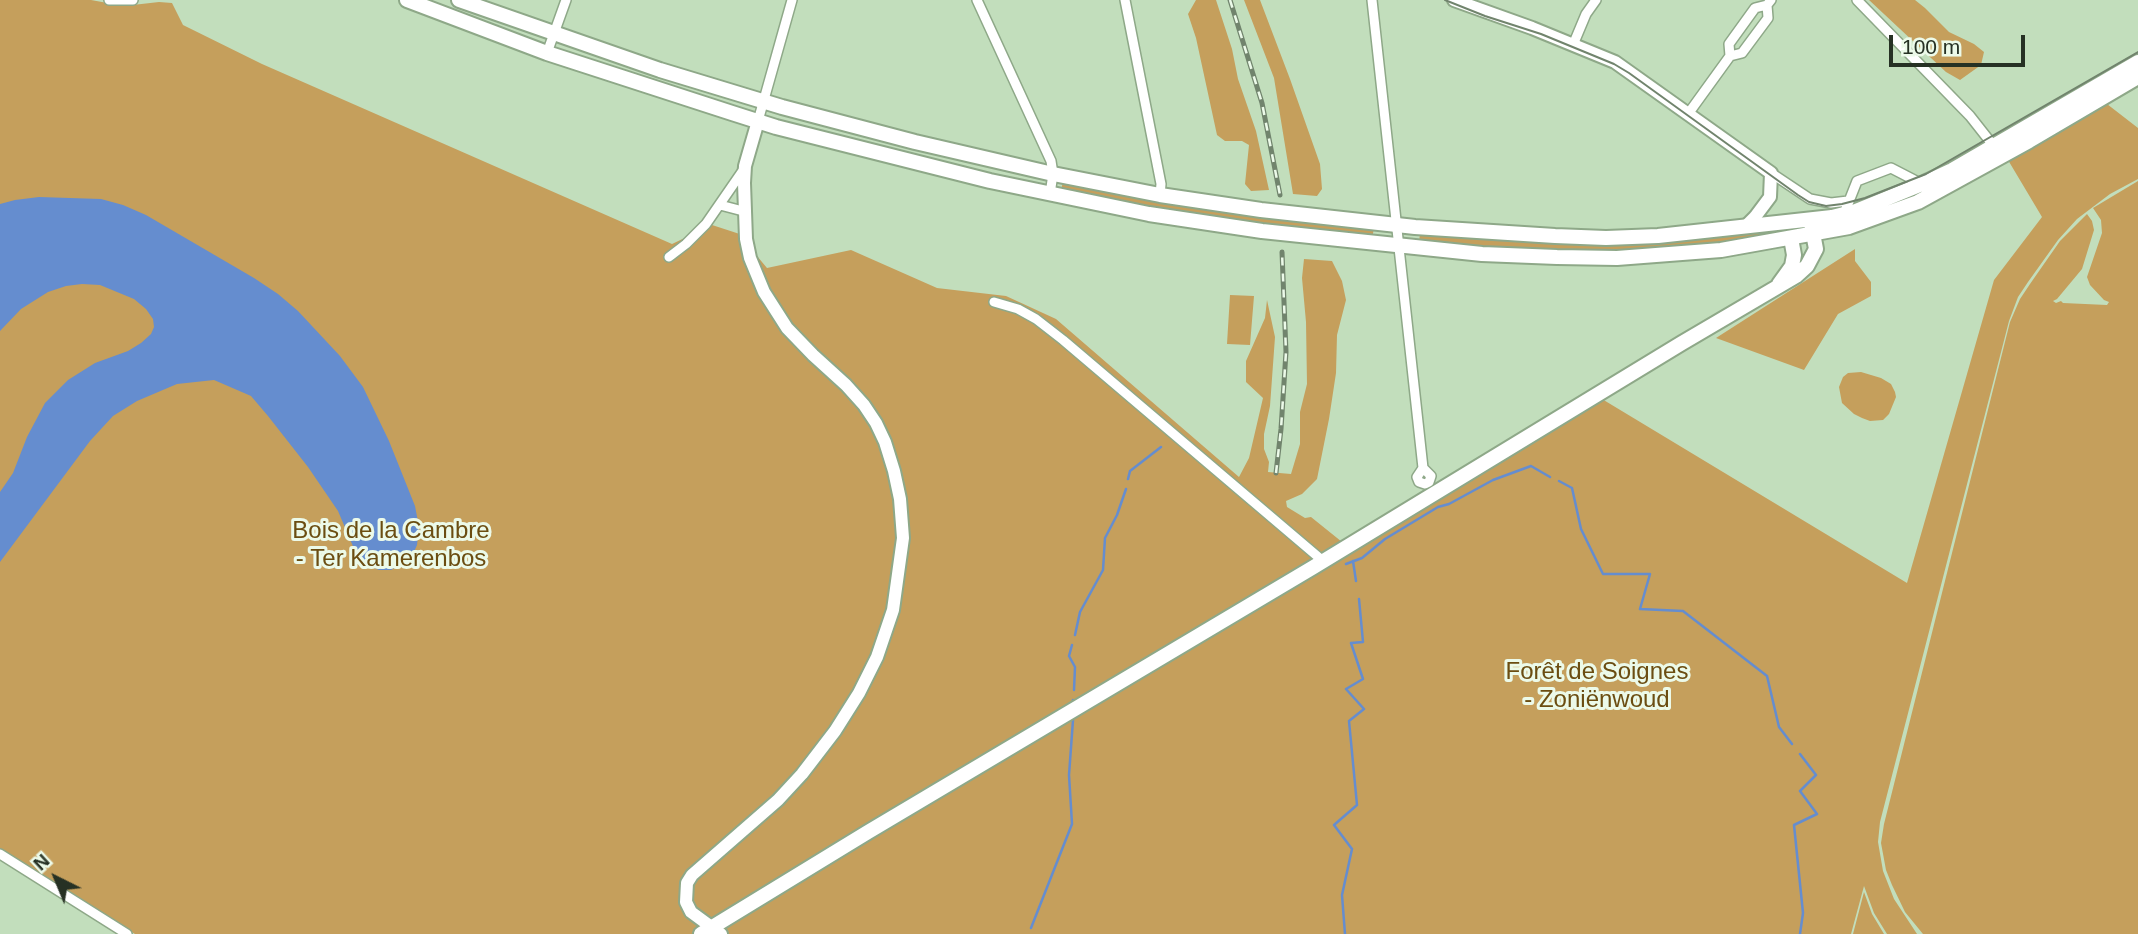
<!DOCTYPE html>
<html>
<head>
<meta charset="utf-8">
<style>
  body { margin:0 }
  #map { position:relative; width:2138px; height:934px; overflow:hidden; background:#c2debc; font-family:Arial,sans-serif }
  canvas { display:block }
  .north { position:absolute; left:21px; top:843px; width:70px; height:70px; -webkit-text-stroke:5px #ecfae9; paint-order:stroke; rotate:317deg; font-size:19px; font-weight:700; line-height:28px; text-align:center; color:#263124 }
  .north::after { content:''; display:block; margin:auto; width:24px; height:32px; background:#263124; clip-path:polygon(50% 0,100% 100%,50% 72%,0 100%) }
  .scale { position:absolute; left:1889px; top:35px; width:136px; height:32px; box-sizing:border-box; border:4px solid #263124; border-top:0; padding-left:9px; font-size:21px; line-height:24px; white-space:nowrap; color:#263124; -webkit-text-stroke:5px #ecfae9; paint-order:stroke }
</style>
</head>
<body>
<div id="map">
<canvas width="2138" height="934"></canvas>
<div class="north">N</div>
<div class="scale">100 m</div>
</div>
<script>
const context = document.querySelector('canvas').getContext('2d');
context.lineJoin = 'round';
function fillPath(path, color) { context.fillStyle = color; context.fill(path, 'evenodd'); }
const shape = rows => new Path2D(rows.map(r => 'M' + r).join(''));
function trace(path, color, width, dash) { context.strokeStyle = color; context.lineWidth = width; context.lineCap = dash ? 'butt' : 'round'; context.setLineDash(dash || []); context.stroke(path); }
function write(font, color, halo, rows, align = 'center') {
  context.font = font + ' Arial,sans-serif'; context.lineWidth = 6; context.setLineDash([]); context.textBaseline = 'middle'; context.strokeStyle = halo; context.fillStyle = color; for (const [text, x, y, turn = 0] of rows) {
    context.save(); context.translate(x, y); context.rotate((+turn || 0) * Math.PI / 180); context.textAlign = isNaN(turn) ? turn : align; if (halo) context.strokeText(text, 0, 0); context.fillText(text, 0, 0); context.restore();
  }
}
const green = shape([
  [0,0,91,0,124,6,159,2,172,3,183,25,262,64,672,244,712,225,752,238,757,256,767,268,851,250,937,288,1006,296,1056,319,1239,477,1249,458,1263,398,1246,382,1246,361,1265,318,1267,300,1275,337,1270,406,1264,434,1264,449,1269,462,1268,472,1291,474,1300,444,1300,412,1307,384,1306,322,1302,278,1304,259,1332,261,1342,281,1346,300,1337,335,1336,373,1329,419,1317,479,1302,494,1286,501,1287,507,1305,518,1311,517,1347,546,1597,396,1907,583,1994,280,2042,217,2008,160,2107,104,2138,128,2138,179,2110,194,2077,219,2058,240,2028,282,2018,297,2009,321,1880,822,1878,842,1883,871,1894,899,1917,934,1887,934,1874,913,1864,886,1851,934,135,934,0,849],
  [1196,0,1216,0,1232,49,1238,79,1256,131,1269,190,1251,191,1245,184,1249,145,1242,141,1225,141,1217,135,1196,38,1188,14],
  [1244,0,1260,0,1290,79,1320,164,1322,189,1317,196,1293,194,1274,78],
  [1869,0,1915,0,1925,8,1949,32,1974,44,1984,52,1981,65,1960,80,1946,72],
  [2138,181,2138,934,1923,934,1905,912,1892,885,1886,870,1881,843,1884,824,2010,322,2020,299,2030,284,2060,241,2087,214,2092,221,2094,230,2082,269,2057,299,2053,301,2056,303,2061,301,2063,303,2107,305,2109,302,2104,300,2090,285,2087,277,2102,233,2101,220,2093,208],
  [1063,182,1374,228,1372,239,1195,217,1061,190],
  [1765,229,1766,238,1698,249,1590,254,1419,244,1420,232,1481,236],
  [1855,249,1855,261,1871,282,1871,296,1838,314,1804,370,1716,338],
  [1230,295,1254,296,1250,345,1227,344],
  [1861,372,1881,378,1891,384,1895,392,1896,397,1889,414,1883,420,1870,421,1862,418,1854,414,1842,403,1839,387,1843,377,1848,373],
  [1864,892,1872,914,1884,934,1853,934]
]);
const water = shape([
  [39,197,101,199,123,205,146,215,254,278,278,294,298,311,340,356,363,387,389,441,415,506,419,527,417,545,413,554,404,562,391,570,379,570,366,564,355,551,338,511,308,467,268,416,251,396,214,380,177,384,137,401,113,416,90,441,0,562,0,492,13,473,27,437,45,403,68,380,95,363,128,351,141,343,151,334,154,327,153,319,146,309,134,299,100,285,82,284,66,286,48,292,21,309,0,331,0,204,15,200]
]);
const stream = shape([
  [1128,479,1130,471,1161,447],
  [1559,481,1572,488,1581,529,1603,574,1650,574,1640,609,1683,611,1767,676,1779,727,1792,744],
  [1353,561,1356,581],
  [1346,564,1362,558,1385,539,1438,507,1449,504,1493,480,1531,466,1550,477],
  [1075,635,1080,612,1103,570,1105,538,1117,515,1126,489],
  [1072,645,1069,656,1075,667,1074,690],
  [1073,701,1073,700],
  [1031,928,1072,824,1069,775,1073,720],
  [1345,934,1342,895,1352,849,1334,825,1357,805,1349,721,1364,709,1346,689,1363,679,1351,643,1363,642,1359,599],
  [1800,934,1803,913,1794,825,1817,814,1800,791,1816,775,1800,754]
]);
const street = shape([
  [109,0,133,0],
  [977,0,1051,161,1053,174,1050,194],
  [1125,0,1161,184,1160,195],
  [1372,0,1423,468],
  [1857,0,1970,116,1996,149],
  [1573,45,1586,14,1596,0],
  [547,53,566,0],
  [1730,56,1729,44,1755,8,1767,5],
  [1688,114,1730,56,1742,53,1768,18,1767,5,1771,0],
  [758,121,792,0],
  [1771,173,1810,199,1831,203,1848,201],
  [720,205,743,211],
  [1844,214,1857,181,1891,168,1922,184],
  [669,257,686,244,706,224,744,169],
  [994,302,1018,309,1036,319,1063,340,1323,561],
  [1423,468,1431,476,1429,482,1425,484,1419,482,1417,477,1423,468],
  [0,854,127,934]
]);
const secondary = shape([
  [1454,0,1532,28,1615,62,1771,173,1770,197,1755,217,1745,227],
  [721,934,691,912,686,902,687,883,692,875,778,800,802,774,835,731,859,693,877,657,893,610,903,538,900,499,894,471,885,442,876,423,864,405,846,385,813,355,787,328,764,292,750,258,746,239,744,183,745,166,758,121]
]);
const primary = shape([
  [407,0,547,53,732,113,776,127,990,181,1149,214,1262,231,1482,254,1557,257,1617,258,1721,250,1849,227,1918,202,2029,141,2138,77],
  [459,0,660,70,782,107,915,142,1053,174,1160,195,1261,210,1415,227,1555,236,1606,238,1658,236,1832,217,1856,211,1922,184,1952,170,2138,62],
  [1779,284,1792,266,1794,255,1791,238],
  [701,934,868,832,1312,568,1682,343,1796,276,1807,266,1816,249,1812,228]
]);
const tram = shape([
  [1445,0,1485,16,1541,34,1614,64,1629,73,1798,195,1809,202,1826,206,1842,204,1865,198,1926,174,2138,52]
]);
const rail = shape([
  [1230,0,1262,103,1280,195],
  [1276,473,1281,429,1286,352,1282,252]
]);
const parkNames = [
  ["Bois de la Cambre",391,531],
  ["- Ter Kamerenbos",391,559],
  ["Forêt de Soignes",1597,672],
  ["- Zoniënwoud",1597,700]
];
fillPath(green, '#c59f5c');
fillPath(water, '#658dcf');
trace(stream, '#658dcf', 2.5);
trace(street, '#8ea888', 12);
trace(secondary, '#8ea888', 16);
trace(primary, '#8ea888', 18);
trace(street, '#fff', 9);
trace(secondary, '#fff', 12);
trace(primary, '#fff', 14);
trace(tram, '#71846d', 2);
trace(rail, '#71846d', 5);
trace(rail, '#ecfae9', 2.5, [8]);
write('24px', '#6b4d11', '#ecfae9', parkNames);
</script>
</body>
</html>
